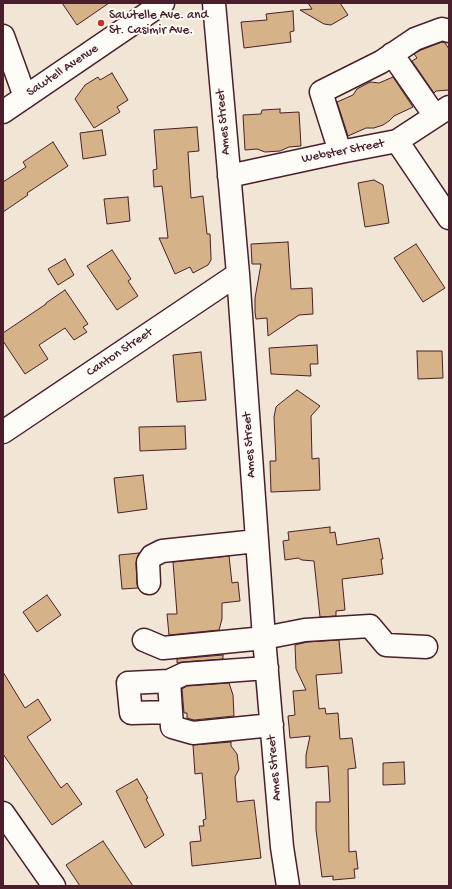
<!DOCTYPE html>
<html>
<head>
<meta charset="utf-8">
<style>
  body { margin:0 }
  #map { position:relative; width:452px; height:889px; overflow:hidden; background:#f1e6d5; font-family:"Gochi Hand",sans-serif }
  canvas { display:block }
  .frame { position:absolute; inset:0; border:4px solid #4a1f2b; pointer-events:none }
</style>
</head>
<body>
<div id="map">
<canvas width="452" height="889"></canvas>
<div class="frame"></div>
</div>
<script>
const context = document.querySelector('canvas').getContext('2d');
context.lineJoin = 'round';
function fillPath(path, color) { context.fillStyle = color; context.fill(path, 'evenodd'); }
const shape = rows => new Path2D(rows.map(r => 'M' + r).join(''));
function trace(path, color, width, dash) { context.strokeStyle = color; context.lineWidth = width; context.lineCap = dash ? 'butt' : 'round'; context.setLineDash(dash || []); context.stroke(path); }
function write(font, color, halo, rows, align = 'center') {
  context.font = font + ' "Gochi Hand",sans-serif'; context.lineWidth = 4; context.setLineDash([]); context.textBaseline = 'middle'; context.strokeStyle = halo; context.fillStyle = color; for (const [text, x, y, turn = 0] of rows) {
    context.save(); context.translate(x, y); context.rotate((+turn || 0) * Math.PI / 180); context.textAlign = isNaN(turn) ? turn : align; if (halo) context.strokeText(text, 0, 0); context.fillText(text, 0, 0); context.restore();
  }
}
const building = shape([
  [62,3,109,3,77,25,62,3],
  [308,3,340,3,348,15,331,25,324,24,300,10,312,9,308,3],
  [293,11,294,31,290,32,291,42,244,48,241,22,267,20,266,14,293,11],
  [442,42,445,43,449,49,449,90,436,91,434,93,412,61,417,58,414,54,421,50,442,42],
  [112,73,128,100,117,107,120,112,94,128,75,99,85,85,98,77,100,80,112,73],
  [393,77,413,107,394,116,389,121,383,125,374,128,366,128,348,136,337,102,353,95,357,89,368,83,371,82,379,83,393,77],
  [280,109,280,113,299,112,301,146,289,147,280,151,265,152,257,149,245,150,243,115,261,114,262,110,280,109],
  [197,127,199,151,188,152,191,198,203,196,207,234,210,234,211,257,211,260,208,265,193,273,190,267,175,274,159,238,168,238,162,186,154,187,153,170,157,169,154,130,197,127],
  [102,130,106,155,83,159,80,133,102,130],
  [53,142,68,166,27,193,28,195,3,212,3,182,26,167,23,162,53,142],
  [374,180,383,185,389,223,365,227,358,183,374,180],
  [128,197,130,221,107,224,104,199,128,197],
  [288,242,291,289,312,288,313,314,299,315,268,336,267,318,256,319,255,312,255,298,261,264,252,264,251,244,288,242],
  [416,244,445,288,423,302,394,258,416,244],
  [112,250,131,279,128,281,138,296,117,310,87,266,112,250],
  [65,259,74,275,58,285,48,269,65,259],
  [65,290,88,324,83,327,87,332,74,340,65,328,39,345,48,359,25,374,3,341,3,333,46,304,46,303,65,290],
  [317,345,318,364,310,364,311,376,271,374,269,348,317,345],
  [417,351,442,351,443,378,418,379,417,351],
  [201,352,206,400,177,402,173,355,201,352],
  [297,390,320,406,311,416,312,459,319,458,320,490,271,492,270,461,276,461,274,417,276,407,278,405,297,390],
  [185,426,186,449,140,451,139,427,185,426],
  [143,475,147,509,118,513,114,478,143,475],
  [330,527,330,533,335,532,337,545,379,538,383,559,381,559,383,574,342,579,345,610,336,611,336,616,320,617,314,561,302,560,298,558,285,560,283,541,289,540,288,532,330,527],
  [139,553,136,563,137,584,138,588,122,589,119,555,139,553],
  [229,556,232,583,238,582,240,601,222,603,222,619,219,630,169,635,167,614,177,614,173,562,229,556],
  [47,595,61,615,37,632,23,612,47,595],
  [339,640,342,673,316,675,319,709,325,708,326,714,338,713,340,739,352,738,356,768,348,769,349,852,356,851,358,869,354,869,355,878,333,880,333,876,322,877,316,830,316,802,330,802,328,766,306,768,306,755,310,736,290,738,288,716,295,715,293,691,306,690,296,669,295,645,307,642,339,640],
  [223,655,223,659,183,662,177,663,177,659,223,655],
  [3,672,25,708,38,699,51,720,27,737,61,788,67,783,82,804,52,825,3,754,3,672],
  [229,683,233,695,234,716,194,720,187,718,187,713,184,713,182,689,187,686,229,683],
  [231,742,231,746,237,754,239,769,235,777,237,802,254,800,261,858,192,866,190,842,201,841,199,826,204,826,203,820,206,819,202,773,195,774,193,745,231,742],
  [404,762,405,784,383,785,383,763,404,762],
  [137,779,148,798,146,799,164,835,145,848,116,791,137,779],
  [103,841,133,886,80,886,66,865,103,841]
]);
const minor = shape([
  [214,3,238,274,264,638,282,847,288,886],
  [3,36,25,97],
  [392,54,435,116],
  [3,112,163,3],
  [397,141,449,218],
  [340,152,321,92,381,62,415,39,442,29,449,31],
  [229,176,340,152,397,141,449,107],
  [3,432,238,274],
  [149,583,148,562,152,556,162,551,257,541],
  [144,640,163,648,264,638,305,630,370,626,386,645,426,647],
  [267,668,184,674,169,681,172,727,193,733,272,725],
  [169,681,128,683,131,713,171,712],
  [3,813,54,886]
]);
const markers = [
  [101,23,4,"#c8321e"]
];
const poiNames = [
  ["Sawtelle Ave. and",109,16],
  ["St. Casimir Ave.",109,31]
];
const streetNames = [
  ["Sawtell Avenue",63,71,-34],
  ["Ames Street",224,122,-95],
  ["Webster Street",343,152,-11],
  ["Canton Street",120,353,-34],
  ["Ames Street",250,445,-94],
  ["Ames Street",275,768,-95]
];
fillPath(building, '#d5b287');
trace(building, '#4a1f2b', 1);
trace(minor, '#4a1f2b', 25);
trace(minor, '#fdfcf7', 22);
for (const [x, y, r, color] of markers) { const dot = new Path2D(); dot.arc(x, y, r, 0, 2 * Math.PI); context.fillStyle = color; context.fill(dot); trace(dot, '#fdfcf7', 1.5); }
write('13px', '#4a1f2b', '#fdfcf7', poiNames, 'left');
write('13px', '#4a1f2b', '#fdfcf7', streetNames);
</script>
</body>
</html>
